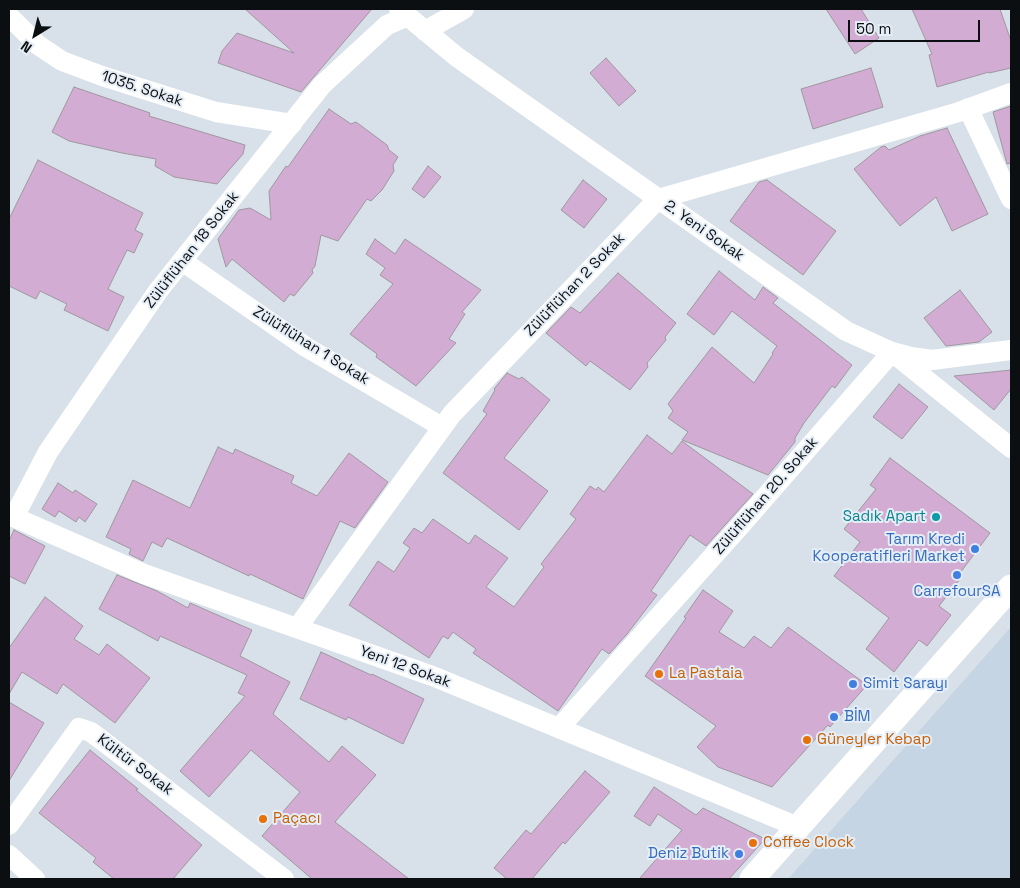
<!DOCTYPE html>
<html>
<head>
<meta charset="utf-8">
<style>
  body { margin:0 }
  #map { position:relative; width:1020px; height:888px; overflow:hidden; background:#d8e1e9; font-family:"Space Grotesk",sans-serif }
  canvas { display:block }
  .frame { position:absolute; inset:0; border:10px solid #0c0f12; pointer-events:none }
  .north { position:absolute; left:10px; top:10px; width:50px; height:50px; -webkit-text-stroke:4px #e5eef6; paint-order:stroke; rotate:216deg; font-size:14px; font-weight:700; line-height:20px; text-align:center; color:#0c0f12 }
  .north::after { content:''; display:block; margin:auto; width:18px; height:22px; background:#0c0f12; clip-path:polygon(50% 0,100% 100%,50% 72%,0 100%) }
  .scale { position:absolute; left:848px; top:20px; width:132px; height:22px; box-sizing:border-box; border:2px solid #0c0f12; border-top:0; padding-left:6px; font-size:15px; line-height:18px; white-space:nowrap; color:#0c0f12; -webkit-text-stroke:4px #e5eef6; paint-order:stroke }
</style>
</head>
<body>
<div id="map">
<canvas width="1020" height="888"></canvas>
<div class="frame"></div>
<div class="north">N</div>
<div class="scale">50 m</div>
</div>
<script>
const context = document.querySelector('canvas').getContext('2d');
context.lineJoin = 'round';
function fillPath(path, color) { context.fillStyle = color; context.fill(path, 'evenodd'); }
const shape = rows => new Path2D(rows.map(r => 'M' + r).join(''));
function trace(path, color, width, dash) { context.strokeStyle = color; context.lineWidth = width; context.lineCap = dash ? 'butt' : 'round'; context.setLineDash(dash || []); context.stroke(path); }
function write(font, color, halo, rows, align = 'center') {
  context.font = font + ' "Space Grotesk",sans-serif'; context.lineWidth = 4; context.setLineDash([]); context.textBaseline = 'middle'; context.strokeStyle = halo; context.fillStyle = color; for (const [text, x, y, turn = 0] of rows) {
    context.save(); context.translate(x, y); context.rotate((+turn || 0) * Math.PI / 180); context.textAlign = isNaN(turn) ? turn : align; if (halo) context.strokeText(text, 0, 0); context.fillText(text, 0, 0); context.restore();
  }
}
const built = shape([
  [1011,627,1011,879,788,879]
]);
const building = shape([
  [245,9,372,9,301,92,218,63,222,51,237,33,294,53,245,9],
  [826,9,861,9,879,38,855,54,826,9],
  [912,9,1000,9,1011,41,1011,68,989,73,989,72,937,87,929,55,932,54,912,9],
  [606,58,636,91,619,106,590,73,606,58],
  [871,68,883,107,813,129,801,89,871,68],
  [74,87,150,113,149,116,245,145,243,154,217,184,174,177,155,166,156,159,122,153,69,141,52,132,74,87],
  [1011,106,1011,163,1007,164,993,112,1011,106],
  [329,109,351,124,356,122,387,145,389,150,398,157,393,165,394,171,382,190,371,201,367,199,338,241,321,235,315,266,312,270,313,273,294,296,290,294,284,302,232,259,226,267,218,239,239,210,250,208,271,220,269,191,286,166,288,167,329,109],
  [947,128,988,214,952,231,936,197,900,226,854,169,881,147,885,146,889,150,920,136,947,128],
  [38,160,143,213,135,230,143,234,134,253,127,250,108,289,124,297,108,331,64,310,67,304,40,291,36,299,9,286,9,219,38,160],
  [428,166,441,177,424,198,412,189,428,166],
  [583,180,607,199,584,228,561,210,583,180],
  [767,180,836,231,803,275,730,221,759,182,767,180],
  [375,239,395,254,405,239,481,290,462,312,465,314,449,339,456,343,416,386,376,357,377,354,350,334,393,284,380,275,385,268,366,254,375,239],
  [719,271,755,300,763,287,778,298,773,303,852,365,835,388,832,386,804,423,795,438,795,442,768,475,682,440,688,432,668,418,673,411,668,404,712,347,754,383,773,354,772,353,777,346,732,311,714,335,687,314,719,271],
  [618,273,676,323,665,337,666,340,647,363,648,367,630,390,590,361,586,366,546,333,571,307,580,313,618,273],
  [960,290,992,332,979,342,946,346,924,318,960,290],
  [1011,370,1011,389,994,410,954,376,1011,370],
  [507,373,519,379,522,377,550,400,504,458,548,491,519,530,443,473,487,414,483,411,495,390,494,389,507,373],
  [899,384,928,407,902,439,873,417,899,384],
  [647,435,672,454,682,441,753,494,706,546,690,535,651,591,657,595,627,634,609,654,602,649,558,711,473,653,476,649,453,632,448,639,443,636,429,658,349,605,378,561,394,572,410,548,403,543,414,528,422,533,433,519,469,544,475,535,508,558,486,587,514,607,544,567,541,564,576,519,570,514,590,486,596,490,598,487,604,492,647,435],
  [218,447,233,454,235,449,294,476,291,483,317,496,349,453,388,482,355,528,340,521,303,599,250,574,249,576,167,538,162,547,152,542,143,561,129,554,131,549,106,537,133,480,190,508,218,447],
  [890,458,990,533,960,573,963,575,939,606,951,615,927,646,919,640,894,672,866,649,889,618,834,576,860,542,844,529,876,489,870,485,890,458],
  [58,483,73,493,75,490,97,504,85,522,79,517,76,522,59,511,55,517,42,509,58,483],
  [14,530,45,546,25,584,9,576,9,541,14,530],
  [117,575,157,591,188,608,190,603,252,630,240,656,290,682,273,714,329,762,342,746,376,775,335,822,409,879,312,879,262,836,300,792,251,750,209,797,180,771,245,696,238,693,247,675,160,636,158,641,99,609,117,575],
  [703,590,733,611,719,632,744,648,754,636,771,648,788,627,867,685,830,727,828,725,772,787,718,767,697,747,716,726,645,676,686,618,684,617,703,590],
  [45,597,83,626,74,639,99,655,107,644,150,678,115,723,63,684,57,694,22,672,9,694,9,648,45,597],
  [321,652,371,675,372,674,424,699,403,744,348,717,346,720,300,699,321,652],
  [9,702,44,723,9,781,9,702],
  [90,750,138,789,136,790,202,845,173,879,114,879,93,862,96,858,39,813,90,750],
  [585,771,610,792,565,844,563,842,532,879,507,879,494,868,526,830,531,834,585,771],
  [654,787,696,815,703,808,765,839,729,879,639,879,682,830,658,814,650,826,634,816,654,787]
]);
const minor = shape([
  [399,9,457,57,846,331,892,352,1011,448],
  [9,16,38,45,62,61,102,76,216,112,292,124],
  [425,31,464,9],
  [968,108,1011,199],
  [182,261,306,347,442,427],
  [9,515,144,574,435,677,798,827],
  [14,517,48,452,158,291,322,85,387,25,408,16],
  [297,628,452,414,658,199,959,112,1011,93],
  [559,728,740,526,892,352,911,357,932,360,1011,350],
  [9,825,79,728,91,732,284,879],
  [9,855,35,879]
]);
const tertiary = shape([
  [752,879,1011,587]
]);
const markers = [
  [936,517,5,"#0f9aa8"],
  [975,549,5,"#3f7fe0"],
  [957,575,5,"#3f7fe0"],
  [659,674,5,"#e8710a"],
  [853,684,5,"#3f7fe0"],
  [834,717,5,"#3f7fe0"],
  [807,740,5,"#e8710a"],
  [263,819,5,"#e8710a"],
  [753,843,5,"#e8710a"],
  [739,854,5,"#3f7fe0"]
];
const streetNames = [
  ["1035. Sokak",142,89,18],
  ["2. Yeni Sokak",704,231,35],
  ["Zülüflühan 18 Sokak",192,250,-52],
  ["Zülüflühan 2 Sokak",575,285,-46],
  ["Zülüflühan 1 Sokak",311,346,32],
  ["Zülüflühan 20. Sokak",766,496,-49],
  ["Yeni 12 Sokak",405,667,20],
  ["Kültür Sokak",135,765,37]
];
const cultureNames = [
  ["Sadık Apart",926,517]
];
const shopNames = [
  ["Tarım Kredi",965,540],
  ["Kooperatifleri Market",965,557],
  ["CarrefourSA",957,592,"center"],
  ["Simit Sarayı",863,684,"left"],
  ["BİM",844,717,"left"],
  ["Deniz Butik",729,854]
];
const foodNames = [
  ["La Pastaia",669,674],
  ["Güneyler Kebap",817,740],
  ["Paçacı",273,819],
  ["Coffee Clock",763,843]
];
fillPath(built, '#c6d5e3');
fillPath(building, '#d2acd3');
trace(building, '#9f979f', 1);
trace(minor, '#fff', 20);
trace(tertiary, '#fff', 25);
for (const [x, y, r, color] of markers) { const dot = new Path2D(); dot.arc(x, y, r, 0, 2 * Math.PI); context.fillStyle = color; context.fill(dot); trace(dot, '#e5eef6', 2); }
write('15px', '#0c0f12', '#e5eef6', streetNames);
write('15px', '#0d838f', '#e5eef6', cultureNames, 'right');
write('15px', '#366cbe', '#e5eef6', shopNames, 'right');
write('15px', '#c56008', '#e5eef6', foodNames, 'left');
</script>
</body>
</html>
